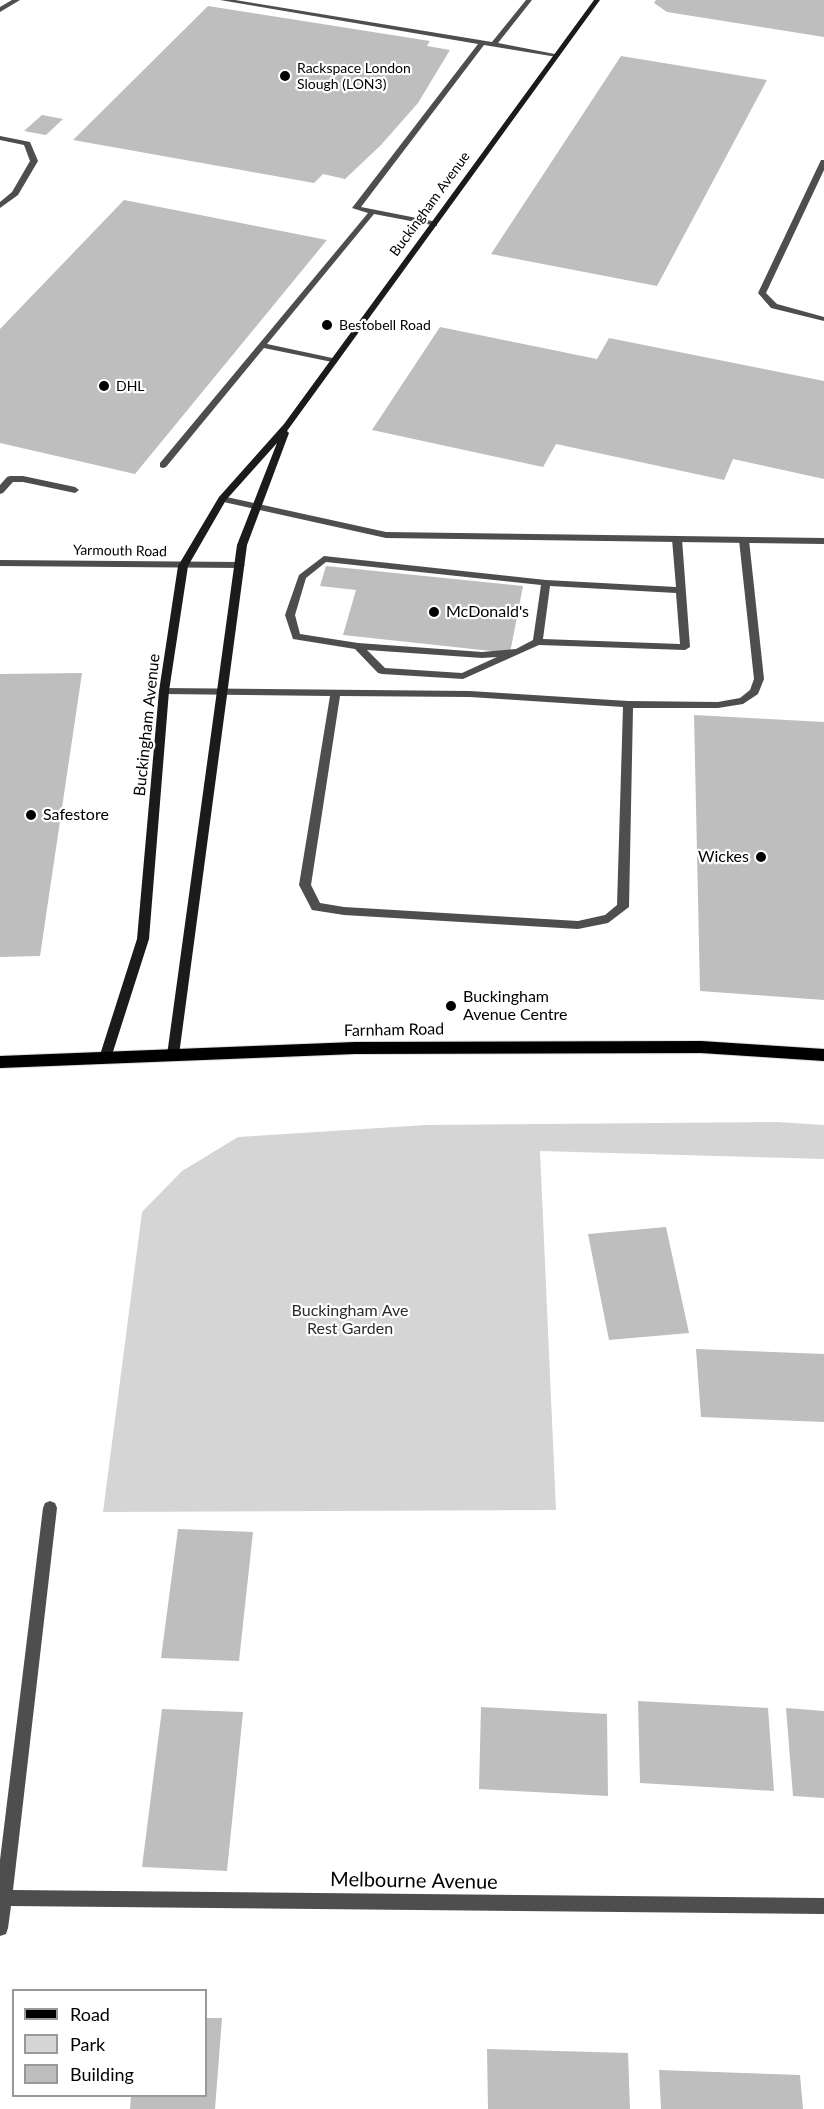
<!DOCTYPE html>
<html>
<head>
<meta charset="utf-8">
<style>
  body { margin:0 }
  #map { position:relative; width:824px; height:2109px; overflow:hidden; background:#fff; font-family:Lato,sans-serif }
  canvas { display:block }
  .legend { position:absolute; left:12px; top:1989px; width:195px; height:108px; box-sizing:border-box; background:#fff; border:2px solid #999; margin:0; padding:8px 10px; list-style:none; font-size:18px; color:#000 }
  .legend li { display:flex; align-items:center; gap:12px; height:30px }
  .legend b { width:30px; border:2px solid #999 }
</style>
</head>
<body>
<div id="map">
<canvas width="824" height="2109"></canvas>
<ul class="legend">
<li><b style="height:8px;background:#000"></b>Road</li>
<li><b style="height:16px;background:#d5d5d5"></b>Park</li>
<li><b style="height:16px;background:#bebebe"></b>Building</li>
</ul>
</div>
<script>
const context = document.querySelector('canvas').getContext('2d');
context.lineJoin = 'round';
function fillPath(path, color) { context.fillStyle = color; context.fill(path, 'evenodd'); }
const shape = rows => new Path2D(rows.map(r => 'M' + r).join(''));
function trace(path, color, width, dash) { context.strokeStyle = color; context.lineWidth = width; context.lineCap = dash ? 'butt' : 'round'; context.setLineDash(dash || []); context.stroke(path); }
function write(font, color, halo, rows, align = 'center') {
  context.font = font + ' Lato,sans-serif'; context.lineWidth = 4.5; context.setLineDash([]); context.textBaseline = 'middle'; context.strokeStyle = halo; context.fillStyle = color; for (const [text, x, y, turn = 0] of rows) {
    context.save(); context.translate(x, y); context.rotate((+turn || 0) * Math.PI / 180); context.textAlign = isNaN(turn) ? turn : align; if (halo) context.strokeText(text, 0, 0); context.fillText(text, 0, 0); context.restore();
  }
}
const green = shape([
  [777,1122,824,1125,824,1159,540,1151,556,1510,103,1512,142,1212,182,1171,238,1137,426,1125]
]);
const building = shape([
  [656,0,824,0,824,37,667,12,654,3],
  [208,6,430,41,427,46,450,50,418,103,381,145,345,179,323,174,314,183,73,140],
  [621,56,767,80,657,286,491,254],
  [42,115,63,119,46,135,24,131],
  [124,200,327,240,135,474,0,443,0,329],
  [440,327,597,359,609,338,824,381,824,479,733,459,724,480,556,444,543,467,372,430],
  [326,566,523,586,510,653,343,635,356,590,320,586],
  [82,673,40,956,0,957,0,674],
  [694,715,824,722,824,1000,700,991],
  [666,1227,689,1333,609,1340,588,1234],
  [696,1349,824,1354,824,1422,701,1417],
  [178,1529,253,1532,239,1661,161,1658],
  [638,1701,768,1708,774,1791,640,1783],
  [481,1707,607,1714,608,1796,479,1789],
  [786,1708,824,1711,824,1798,793,1796],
  [162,1709,243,1712,227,1871,142,1867],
  [206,2018,222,2018,215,2109,130,2109,131,2096,206,2096],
  [487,2049,628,2053,630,2109,488,2109],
  [659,2070,800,2075,803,2109,661,2109]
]);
const lane = shape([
  [220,0,235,0,492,42,526,0,532,0,498,43,560,55,557,57,484,45,361,207,437,222,437,226,374,214,267,344,337,359,337,363,264,348,166,467,163,468,160,467,160,463,368,213,352,208,478,44,220,0],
  [0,136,30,142,38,161,18,195,0,208,0,202,12,192,30,161,24,145,0,140,0,136],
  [821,160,824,160,824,170,766,293,777,304,824,317,824,321,771,308,758,293,821,160],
  [10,476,23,476,75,487,79,490,75,493,23,482,13,482,3,493,0,494,0,485,7,477,10,476],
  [677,536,682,539,690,647,685,650,539,645,463,679,382,674,378,673,355,649,293,639,285,615,299,575,324,556,546,580,676,587,672,539,677,536],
  [326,562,541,585,533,640,516,649,482,652,358,643,300,634,295,615,306,578,326,562],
  [550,586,676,593,680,644,543,639,550,586],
  [367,650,482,658,497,657,462,673,385,668,367,650],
  [744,537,749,540,764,679,758,694,743,704,718,708,633,708,629,907,608,923,578,929,344,915,312,910,299,885,330,696,164,694,159,691,164,688,470,691,628,701,718,702,740,698,750,690,754,679,739,540,744,537],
  [340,696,470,697,623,707,617,905,605,915,578,921,344,907,320,903,311,885,340,696]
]);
const street = shape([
  [12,0,20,0,0,12,0,7,12,0],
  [222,496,386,532,824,538,824,544,386,538,219,501,219,497,222,496],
  [0,560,240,562,245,565,240,568,0,566,0,560],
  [50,1501,55,1503,57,1508,13,1890,824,1898,824,1914,11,1906,8,1928,6,1934,0,1936,0,1860,43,1508,45,1503,50,1501]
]);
const secondary = shape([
  [594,0,600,0,287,431,289,433,247,545,179,1055,177,1058,173,1060,169,1058,167,1055,237,545,277,443,226,500,188,566,169,691,149,939,111,1058,109,1061,101,1061,99,1058,137,939,159,691,178,566,219,497,284,424,594,0]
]);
const primary = shape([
  [701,1041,824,1049,824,1061,701,1053,355,1054,0,1068,0,1056,355,1042,701,1041]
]);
const markers = [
  [285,76,6,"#000"],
  [327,325,6,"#000"],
  [104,386,6,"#000"],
  [434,612,6,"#000"],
  [31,815,6,"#000"],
  [761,857,6,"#000"],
  [451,1006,6,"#000"]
];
const farPoinames = [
  ["Rackspace London",297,68],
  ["Slough (LON3)",297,84],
  ["Bestobell Road",339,325],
  ["DHL",116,386]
];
const farStreetnames = [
  ["Buckingham Avenue",430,204,-54],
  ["Yarmouth Road",120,551,1]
];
const poiNames = [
  ["McDonald's",446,612],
  ["Safestore",43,815],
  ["Wickes",749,857,"right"],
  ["Buckingham",463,997],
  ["Avenue Centre",463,1015]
];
const streetNames = [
  ["Buckingham Avenue",147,725,-84],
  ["Farnham Road",394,1030,-1]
];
const parkNames = [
  ["Buckingham Ave",350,1311],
  ["Rest Garden",350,1329]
];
const nearStreetnames = [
  ["Melbourne Avenue",414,1881,1]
];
fillPath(green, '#d5d5d5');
fillPath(building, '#bebebe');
trace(primary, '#dbdbdb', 2);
fillPath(lane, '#4e4e4e');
fillPath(street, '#4e4e4e');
fillPath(secondary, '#1b1b1b');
fillPath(primary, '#000');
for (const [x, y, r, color] of markers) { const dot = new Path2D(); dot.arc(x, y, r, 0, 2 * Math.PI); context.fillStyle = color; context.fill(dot); trace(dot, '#fff', 2); }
write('14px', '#000', '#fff', farPoinames, 'left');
write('14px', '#000', '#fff', farStreetnames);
write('16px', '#000', '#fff', poiNames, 'left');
write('16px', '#000', '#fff', streetNames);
write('16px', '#2c2c2c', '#fff', parkNames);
write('20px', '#000', '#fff', nearStreetnames);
</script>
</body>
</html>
